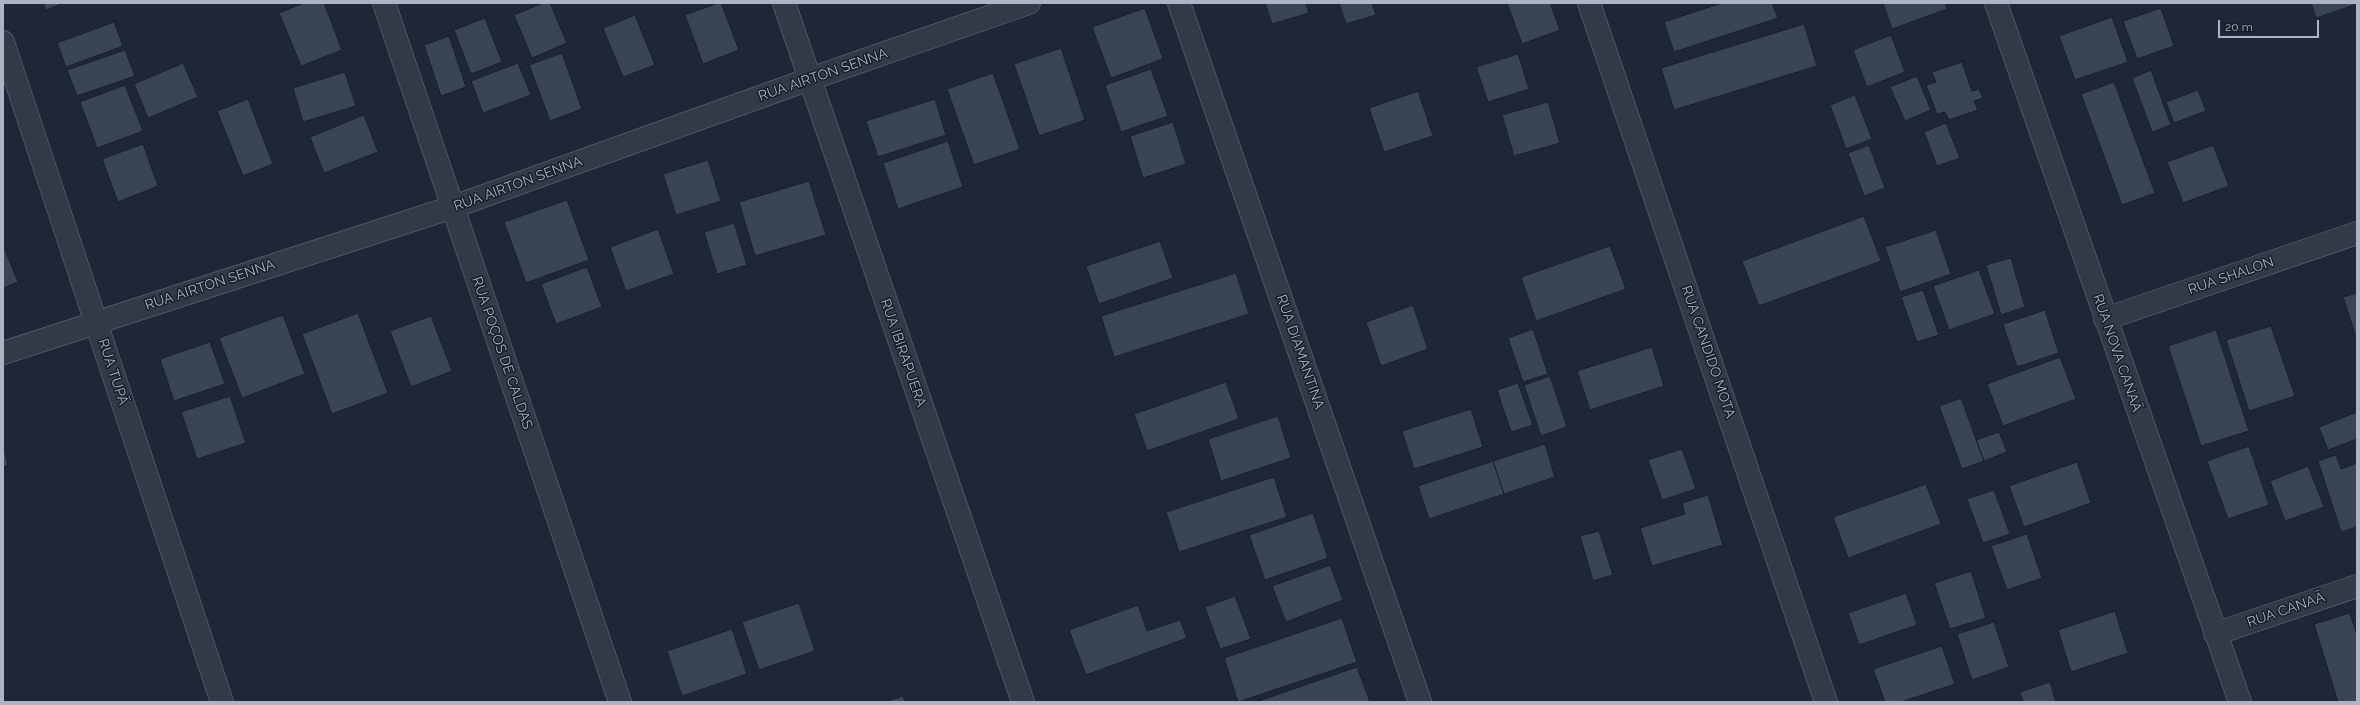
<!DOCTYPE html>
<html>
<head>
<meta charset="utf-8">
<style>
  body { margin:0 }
  #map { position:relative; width:2360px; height:705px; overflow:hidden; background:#1e2736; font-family:Raleway,sans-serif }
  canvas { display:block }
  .frame { position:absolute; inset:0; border:4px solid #abb3c4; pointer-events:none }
  .scale { position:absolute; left:2218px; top:20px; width:101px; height:18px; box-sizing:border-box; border:2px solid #abb3c4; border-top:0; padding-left:5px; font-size:12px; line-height:14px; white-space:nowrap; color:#abb3c4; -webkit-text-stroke:3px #171e2b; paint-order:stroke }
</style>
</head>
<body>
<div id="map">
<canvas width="2360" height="705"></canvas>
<div class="frame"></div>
<div class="scale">20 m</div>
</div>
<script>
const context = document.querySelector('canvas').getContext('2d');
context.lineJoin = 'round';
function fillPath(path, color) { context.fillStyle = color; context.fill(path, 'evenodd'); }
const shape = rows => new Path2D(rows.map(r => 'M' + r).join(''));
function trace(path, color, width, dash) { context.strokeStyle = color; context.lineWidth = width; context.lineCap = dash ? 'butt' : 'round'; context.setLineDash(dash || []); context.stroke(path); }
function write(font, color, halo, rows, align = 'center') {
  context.font = font + ' Raleway,sans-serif'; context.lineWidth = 3; context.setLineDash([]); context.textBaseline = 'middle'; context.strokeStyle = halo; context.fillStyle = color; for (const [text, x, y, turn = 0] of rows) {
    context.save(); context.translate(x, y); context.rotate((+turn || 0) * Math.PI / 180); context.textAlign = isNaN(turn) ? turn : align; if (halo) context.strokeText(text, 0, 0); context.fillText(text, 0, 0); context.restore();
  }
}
const building = shape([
  [43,3,64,3,46,10,43,3],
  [304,3,324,3,342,50,301,66,279,13,304,3],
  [543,3,550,3,567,43,532,58,514,15,543,3],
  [718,3,721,3,739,50,703,64,685,15,718,3],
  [1265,3,1306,3,1309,13,1272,24,1265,3],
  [1339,3,1372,3,1376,15,1346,24,1339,3],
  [1507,3,1550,3,1560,30,1522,44,1507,3],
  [1722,3,1772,3,1778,18,1674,52,1664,22,1722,3],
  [1883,3,1945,3,1947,9,1892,29,1883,3],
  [2311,3,2357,3,2357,4,2316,18,2311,3],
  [1145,8,1163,59,1111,78,1092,27,1145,8],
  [2161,8,2174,46,2137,59,2123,21,2161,8],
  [635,15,655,65,623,77,603,28,635,15],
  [2112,17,2128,62,2075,80,2059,36,2112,17],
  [485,18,502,62,471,74,454,30,485,18],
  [114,22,123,46,66,67,57,43,114,22],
  [1804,24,1817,66,1674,110,1661,68,1804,24],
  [1891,35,1905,72,1867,87,1853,50,1891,35],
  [449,36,466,87,441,96,424,45,449,36],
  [1061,48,1085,120,1039,136,1014,64,1061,48],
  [125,50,135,76,77,96,67,70,125,50],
  [562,53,582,109,550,121,529,65,562,53],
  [1518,54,1529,89,1488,102,1476,67,1518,54],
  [1962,62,1972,91,1979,89,1983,98,1974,101,1978,110,1949,120,1945,112,1937,114,1926,85,1936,82,1932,72,1962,62],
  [183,63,198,97,148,118,134,84,183,63],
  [518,63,531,95,483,113,471,81,518,63],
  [1151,69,1168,116,1121,132,1105,85,1151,69],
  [2151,70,2171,125,2152,132,2132,78,2151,70],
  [345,72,356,106,303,122,293,88,345,72],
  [993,73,1020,149,974,165,947,89,993,73],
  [1917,76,1931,110,1905,121,1890,87,1917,76],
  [2114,82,2155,193,2122,205,2081,94,2114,82],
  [125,85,143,131,97,148,80,102,125,85],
  [2198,90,2206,111,2174,123,2166,102,2198,90],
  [1418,91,1433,136,1384,152,1369,108,1418,91],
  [1855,95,1872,139,1846,149,1830,105,1855,95],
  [248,99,273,164,243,176,217,111,248,99],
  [935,99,946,135,878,157,866,121,935,99],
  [1548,102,1560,143,1514,156,1502,115,1548,102],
  [364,115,378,152,324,173,310,137,364,115],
  [1173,122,1186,164,1143,178,1130,136,1173,122],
  [1946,123,1960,158,1937,166,1924,132,1946,123],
  [948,141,963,187,898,209,883,163,948,141],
  [143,144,158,186,118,202,102,159,143,144],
  [1869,145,1885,188,1864,196,1848,153,1869,145],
  [2213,145,2229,186,2183,203,2167,162,2213,145],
  [708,160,721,201,676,215,663,174,708,160],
  [809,181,826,235,755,256,739,202,809,181],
  [567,200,589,260,526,283,504,222,567,200],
  [1864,216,1881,261,1759,306,1742,261,1864,216],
  [734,223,747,265,717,274,704,232,734,223],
  [658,229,674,274,626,291,610,247,658,229],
  [1936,230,1951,274,1900,292,1885,247,1936,230],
  [1160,241,1173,278,1099,304,1086,266,1160,241],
  [3,245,18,282,3,288,3,245],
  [1610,246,1626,289,1536,321,1521,277,1610,246],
  [2011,258,2025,307,2001,315,1986,265,2011,258],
  [587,267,602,307,556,324,541,284,587,267],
  [1979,270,1995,314,1949,330,1933,286,1979,270],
  [1236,273,1249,314,1114,357,1101,316,1236,273],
  [1923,290,1939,335,1917,342,1901,297,1923,290],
  [2357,293,2357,340,2343,297,2357,293],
  [1413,305,1428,349,1381,366,1366,322,1413,305],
  [2045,310,2059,353,2017,367,2003,324,2045,310],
  [358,313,388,393,332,414,302,334,358,313],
  [283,315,305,374,242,398,219,338,283,315],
  [431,316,452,371,411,387,390,331,431,316],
  [2271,326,2295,396,2249,411,2226,340,2271,326],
  [1533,329,1548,374,1523,382,1508,338,1533,329],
  [2216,330,2249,431,2201,446,2168,346,2216,330],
  [210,342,225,384,174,401,160,359,210,342],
  [1652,347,1664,386,1590,410,1577,371,1652,347],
  [2060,357,2076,399,2003,426,1987,384,2060,357],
  [1550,376,1567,427,1541,436,1524,385,1550,376],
  [1226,382,1239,419,1147,451,1134,414,1226,382],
  [1518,383,1533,425,1511,432,1497,390,1518,383],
  [230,396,246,443,197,459,181,412,230,396],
  [1961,398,1984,461,1962,469,1939,406,1961,398],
  [1471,409,1483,447,1414,469,1402,431,1471,409],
  [2357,412,2357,439,2328,450,2319,427,2357,412],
  [1278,416,1291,458,1221,481,1208,439,1278,416],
  [1999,432,2007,452,1984,461,1976,440,1999,432],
  [1545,444,1555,477,1504,494,1493,461,1545,444],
  [3,445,8,465,3,467,3,445],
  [2249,446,2269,505,2228,519,2207,461,2249,446],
  [1682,449,1696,489,1662,500,1648,460,1682,449],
  [2336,455,2341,469,2357,463,2357,527,2341,532,2318,461,2336,455],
  [1493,461,1504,494,1429,519,1418,486,1493,461],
  [2077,462,2091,503,2024,527,2009,486,2077,462],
  [2308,466,2324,507,2285,521,2270,481,2308,466],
  [1274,477,1287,517,1179,552,1166,512,1274,477],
  [1926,484,1941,524,1848,558,1833,517,1926,484],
  [1994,490,2010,534,1983,543,1967,499,1994,490],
  [1708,495,1723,545,1652,566,1640,528,1685,514,1682,503,1708,495],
  [1313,513,1328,558,1265,580,1249,535,1313,513],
  [1599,531,1613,575,1593,581,1580,536,1599,531],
  [2027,534,2042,578,2007,590,1991,546,2027,534],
  [1330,565,1343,600,1286,622,1272,586,1330,565],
  [1971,571,1986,618,1950,629,1934,583,1971,571],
  [1906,593,1917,625,1859,645,1848,613,1906,593],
  [1235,596,1251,639,1220,649,1205,607,1235,596],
  [799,603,815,651,759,670,742,622,799,603],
  [1138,605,1147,631,1180,620,1187,638,1086,675,1069,630,1138,605],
  [2115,611,2128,653,2071,672,2058,630,2115,611],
  [2350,613,2357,635,2357,702,2338,702,2314,624,2350,613],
  [1342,618,1357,662,1238,702,1224,658,1342,618],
  [1994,622,2009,667,1972,680,1957,634,1994,622],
  [732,629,747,674,682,696,667,651,732,629],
  [1942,646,1955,684,1901,702,1885,702,1873,669,1942,646],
  [1357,667,1370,702,1256,702,1357,667],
  [2050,682,2056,702,2023,702,2020,692,2050,682],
  [903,696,905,702,885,702,903,696]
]);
const street = shape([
  [384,3,620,702],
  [784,3,1023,702],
  [1179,3,1420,702],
  [1589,3,1826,702],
  [1996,3,2240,702],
  [3,42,222,702],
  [2105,319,2357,233],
  [3,353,453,207,810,79,1029,3],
  [2215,634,2357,586]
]);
const streetNames = [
  ["RUA AIRTON SENNA",823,75,-19],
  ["RUA AIRTON SENNA",518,184,-20],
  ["RUA SHALON",2231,276,-19],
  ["RUA AIRTON SENNA",210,285,-18],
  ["RUA DIAMANTINA",1300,352,71],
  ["RUA CANDIDO MOTA",1708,352,71],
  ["RUA POÇOS DE CALDAS",502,353,71],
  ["RUA IBIRAPUERA",903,353,71],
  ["RUA NOVA CANAÃ",2117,353,71],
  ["RUA TUPÃ",113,372,72],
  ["RUA CANAÃ",2286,610,-19]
];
fillPath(building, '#3a4457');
trace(building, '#19202d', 1);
trace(street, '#4f5665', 24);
trace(street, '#323947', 22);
write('14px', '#abb3c4', '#171e2b', streetNames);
</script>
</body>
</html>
